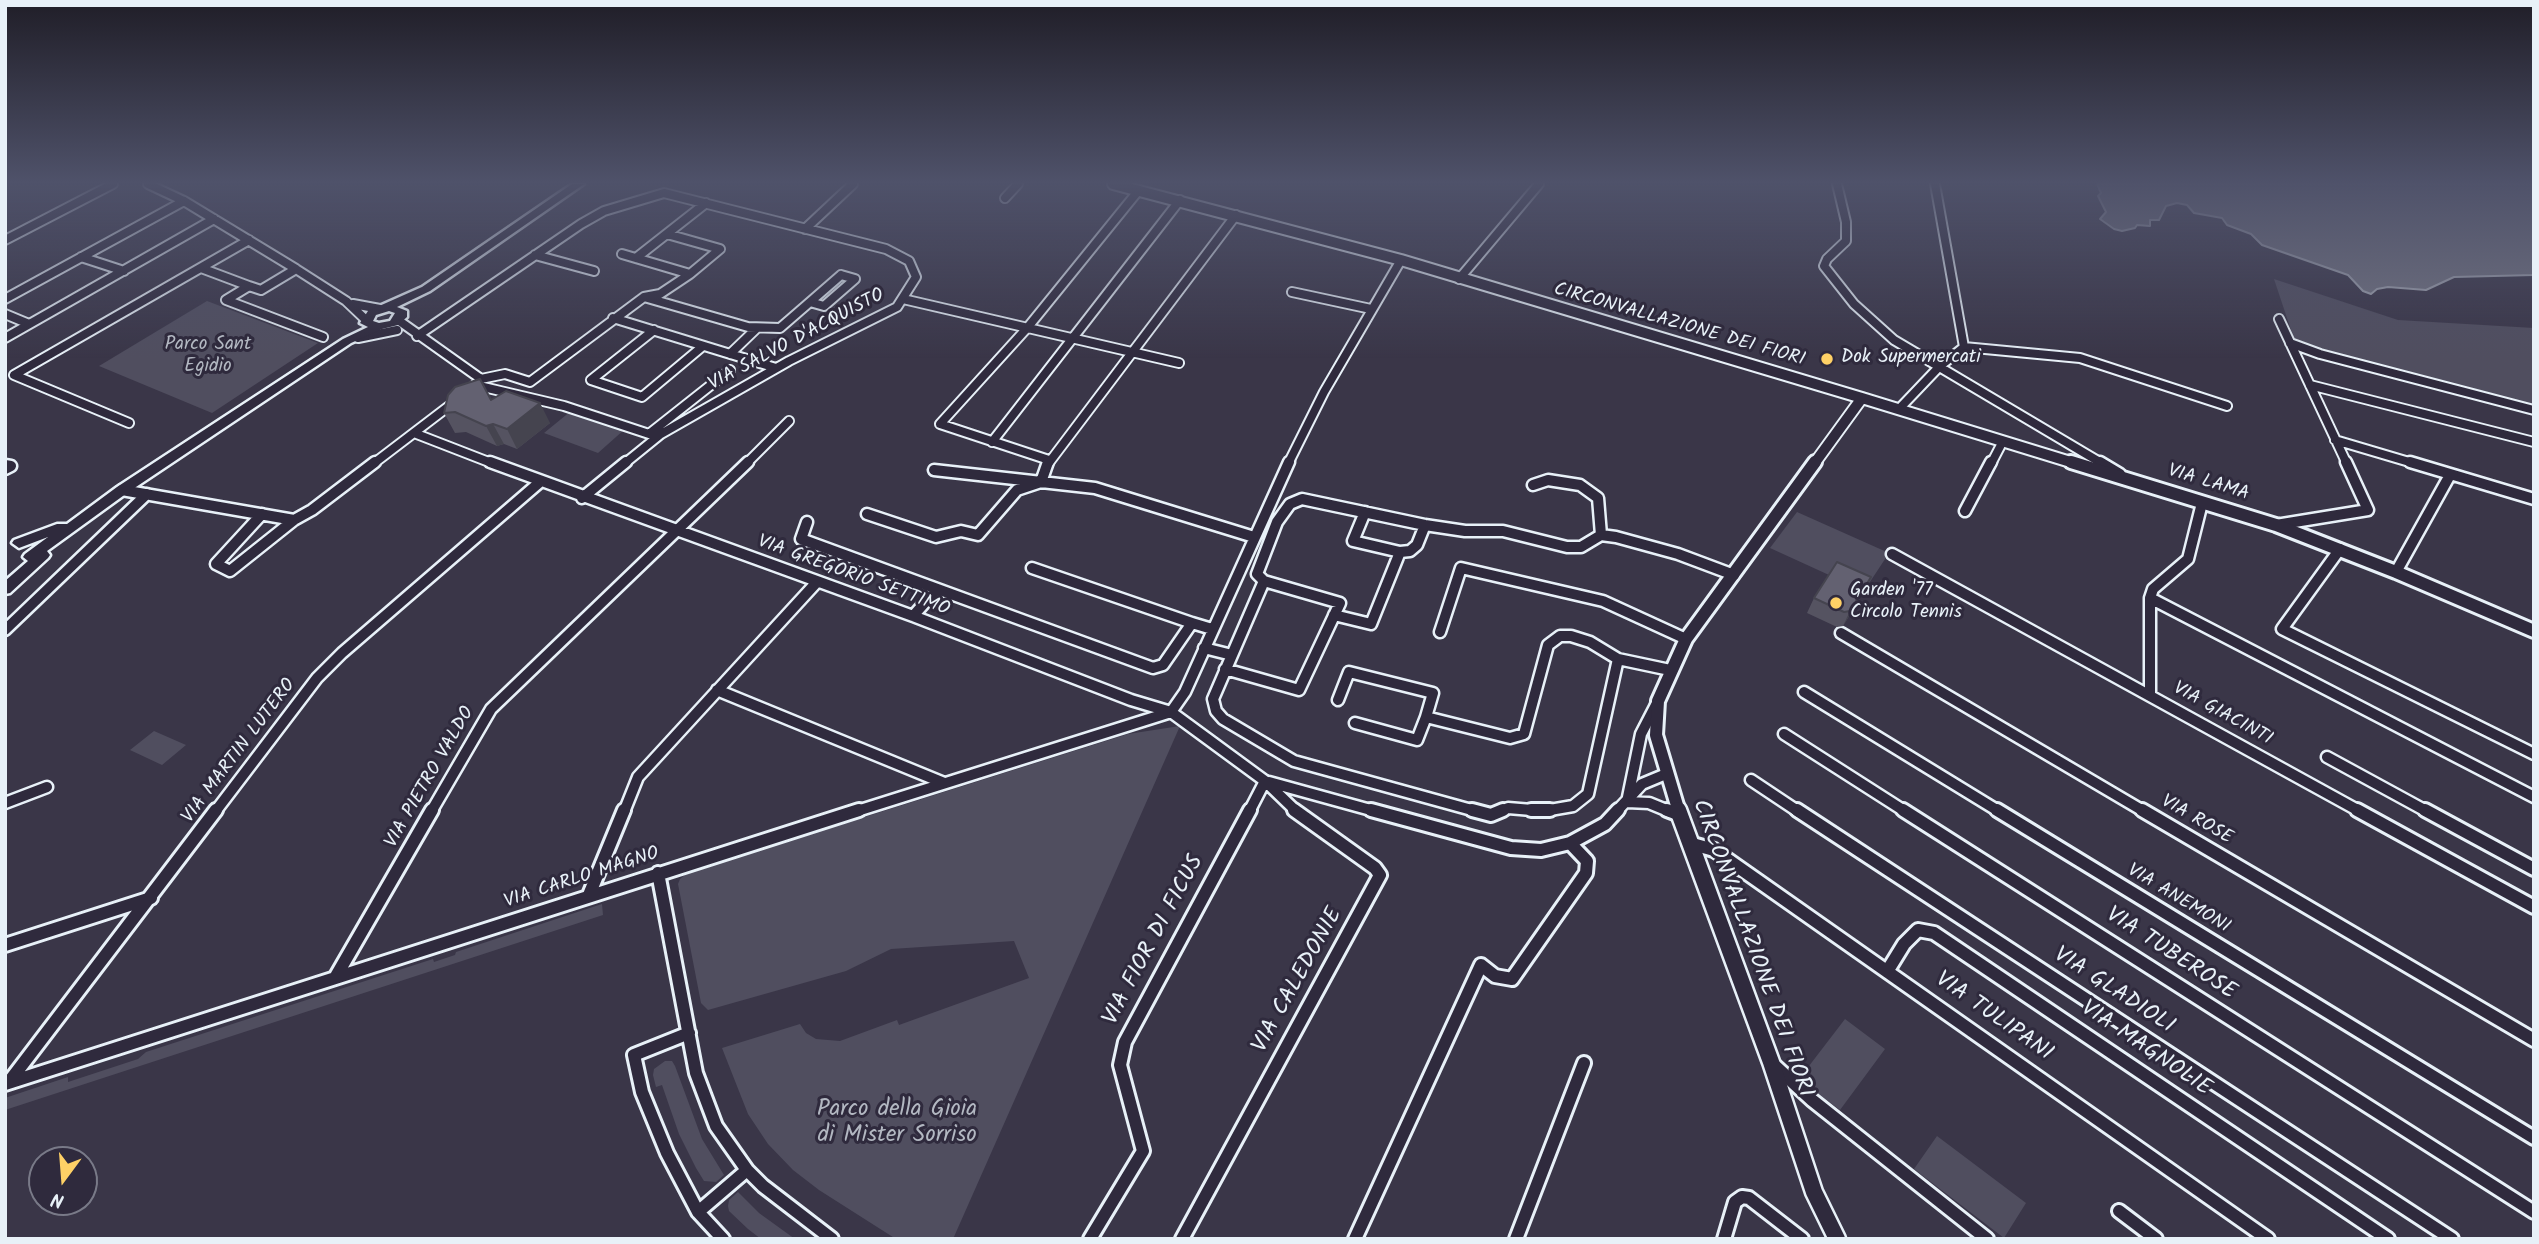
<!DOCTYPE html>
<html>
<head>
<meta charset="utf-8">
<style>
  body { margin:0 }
  #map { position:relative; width:2539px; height:1244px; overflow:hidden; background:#3a3648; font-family:Kalam,sans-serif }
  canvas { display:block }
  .frame { position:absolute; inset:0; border:7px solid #e8f1f8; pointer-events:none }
  .north { position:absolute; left:28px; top:1146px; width:70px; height:70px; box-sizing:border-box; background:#2f2a3d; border:2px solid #797a88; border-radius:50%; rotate:196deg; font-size:19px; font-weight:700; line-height:28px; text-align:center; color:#e8f1f8 }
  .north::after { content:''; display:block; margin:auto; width:24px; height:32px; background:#ffd166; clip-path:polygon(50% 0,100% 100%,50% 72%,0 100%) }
</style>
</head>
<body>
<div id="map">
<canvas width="2539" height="1244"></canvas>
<div class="frame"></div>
<div class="north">N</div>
</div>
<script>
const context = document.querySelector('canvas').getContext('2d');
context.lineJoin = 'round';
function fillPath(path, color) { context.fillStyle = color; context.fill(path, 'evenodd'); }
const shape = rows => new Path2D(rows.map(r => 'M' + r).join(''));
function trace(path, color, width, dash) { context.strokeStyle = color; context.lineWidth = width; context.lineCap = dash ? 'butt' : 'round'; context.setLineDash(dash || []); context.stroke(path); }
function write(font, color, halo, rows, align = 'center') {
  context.font = font + ' Kalam,sans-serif'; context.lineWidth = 6; context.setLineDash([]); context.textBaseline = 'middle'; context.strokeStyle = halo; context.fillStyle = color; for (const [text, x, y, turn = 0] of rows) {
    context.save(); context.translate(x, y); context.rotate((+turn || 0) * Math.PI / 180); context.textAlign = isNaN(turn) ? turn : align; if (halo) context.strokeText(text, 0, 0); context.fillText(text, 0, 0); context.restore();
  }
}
const green = shape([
  [2274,279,2398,320,2534,328,2534,412,2298,351],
  [207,301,318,343,212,413,99,366],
  [571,411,625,429,598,453,544,433],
  [1797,512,1889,553,1864,591,1770,548],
  [1180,726,953,1239,896,1239,819,1190,793,1170,768,1144,748,1114,722,1048,800,1024,806,1033,816,1039,840,1041,897,1020,899,1025,1029,978,1014,941,891,949,846,971,708,1010,701,1003,678,884,680,879,687,873,1128,734],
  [154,731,186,745,162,765,130,750],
  [602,904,603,915,5,1110,5,1098,68,1077,68,1082,138,1059,146,1052,433,959,434,962,455,955,456,952],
  [1845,1019,1885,1049,1840,1110,1799,1079],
  [665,1061,672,1061,675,1066,702,1139,724,1175,716,1182,704,1181,696,1168,679,1134,662,1085,656,1087,653,1075,654,1069],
  [1937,1136,2026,1203,2004,1238,1914,1169],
  [738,1192,759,1213,795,1239,761,1239,748,1229,729,1211,728,1206,729,1200]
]);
const water = shape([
  [2097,184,2534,184,2534,275,2454,277,2426,290,2388,287,2377,289,2371,294,2363,291,2348,275,2262,245,2251,234,2227,225,2222,218,2194,213,2187,205,2177,203,2166,206,2159,220,2150,220,2150,226,2137,225,2135,228,2122,231,2114,229,2100,219,2106,212,2098,196,2101,193,2097,184]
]);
const minorFar2 = shape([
  [148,184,184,201,296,269,346,301,366,320],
  [1837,184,1846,222,1846,241,1827,259,1824,266,1854,304,1894,340,2103,464],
  [1005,198,1018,184],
  [805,229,853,184],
  [5,240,113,184],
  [622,254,690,274,720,249,667,234],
  [535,255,594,271],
  [81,257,124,271],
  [636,258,706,203],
  [201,268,249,286,226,300,323,337],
  [841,275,855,279,824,306,810,302,841,275],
  [1459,279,1539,184],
  [249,286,261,290,296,269],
  [1292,292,1371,309],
  [644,297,748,327,780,328,810,302],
  [5,299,184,201],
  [903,299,1179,363],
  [353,304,380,309],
  [5,314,29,324],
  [613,318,776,368],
  [2279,319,2347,464],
  [398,320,481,379,473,387],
  [654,330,591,380,642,397,703,346],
  [417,336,581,224,604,211,664,193,886,249,909,261,916,277,897,307,789,361,661,434,624,464],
  [5,338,214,219],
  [358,338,397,330],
  [2290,343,2320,354,2534,410],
  [1964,347,2080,358,2227,406],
  [730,354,757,328],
  [481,379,505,374,530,382,644,297,660,294,690,274],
  [475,385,564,406,649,434,730,370],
  [2310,385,2534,442],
  [1899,409,1939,367,1964,347,1935,184],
  [129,423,14,375,249,240],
  [414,433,494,464],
  [2335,440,2416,464],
  [992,442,1180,200],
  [1049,460,940,424,1028,327,1139,190],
  [373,464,453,403],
  [746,464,789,421],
  [1048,464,1236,215],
  [1288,464,1324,392,1401,260],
  [1991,464,2003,441]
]);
const minorFar1 = shape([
  [490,462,913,616,1131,700,1171,712,1265,781,1297,812],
  [2100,462,2120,474],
  [2410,462,2534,499],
  [5,465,11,466,5,469],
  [934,470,1095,488,1254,537],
  [1533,485,1548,480,1580,485,1598,498,1601,535],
  [122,490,294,520],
  [582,498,626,462],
  [1965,511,1991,462],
  [262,514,216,564,230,571,294,520,312,510,375,462],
  [867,514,936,537,961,531,978,535,1017,490,1041,482,1048,462],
  [807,522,801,539,1153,668,1163,665,1192,623,1032,568],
  [2276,525,2368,510,2346,462],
  [2340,549,2282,629,2534,754],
  [1400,552,1410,551,1417,545,1425,525],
  [1892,554,2361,812],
  [2396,572,2450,475],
  [2150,598,2534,797],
  [1334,615,1371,624,1400,552,1353,541,1365,512],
  [913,616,937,589],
  [1192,623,1212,629],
  [5,630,147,494],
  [1440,632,1461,568,1603,601,1686,639],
  [1841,633,2145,812],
  [1204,648,1232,655],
  [1225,669,1299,690,1340,603,1264,581],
  [717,690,944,783],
  [1804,692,2000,812],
  [2150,695,2150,598,2153,589,2188,559,2202,503],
  [1338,700,1349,672,1433,693,1426,717],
  [1656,705,1641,734,1627,802,1649,803,1671,812],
  [1355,723,1417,740,1426,717,1510,738,1524,734,1548,645,1560,636,1571,636,1590,642,1618,659],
  [1784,734,1906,812],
  [2327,757,2428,812],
  [1751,780,1799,812],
  [1269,782,1378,812],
  [5,803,47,787],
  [215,812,317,678,342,653,540,482],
  [431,812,491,709,748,462],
  [624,812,638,777,817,582],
  [854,812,1171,712,1185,692,1289,462],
  [1249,812,1265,781],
  [1479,812,1294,761,1223,719,1216,711,1213,699,1264,581,1257,574,1277,522,1290,504,1302,499,1425,525,1465,531,1503,531,1567,547,1581,547,1601,535,1616,537,1678,554,1734,575],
  [1499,812,1508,808,1544,811,1573,806,1588,794,1618,659,1670,670],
  [1616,812,1642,784,1666,774]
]);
const minor = shape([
  [1371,810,1511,848,1541,850,1570,843,1605,824,1618,810],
  [1472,810,1491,815,1503,810],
  [1531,810,1550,810],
  [1667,810,1680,815],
  [1797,810,2452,1239],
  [1903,810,2534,1212],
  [1997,810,2534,1138],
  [2142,810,2534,1040],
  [2357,810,2534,907],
  [2425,810,2534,869],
  [1689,843,1714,850,2268,1239],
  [658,873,696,1073,716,1126,747,1170,763,1186,832,1239],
  [589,895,624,810],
  [5,945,151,898],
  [1888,970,1904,944,1918,930,1934,933,2388,1239],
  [335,978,432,810],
  [689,1033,634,1055,642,1092,667,1153,698,1212,723,1239],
  [1774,1065,1812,1100,1987,1239],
  [9,1082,216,810],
  [5,1084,859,810],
  [2119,1211,2156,1239],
  [698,1212,747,1170],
  [1090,1239,1143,1151,1120,1065,1125,1042,1250,810],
  [1182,1239,1380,875,1375,868,1294,810],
  [1355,1239,1481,965,1495,976,1512,979,1586,873,1587,861,1570,843],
  [1516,1239,1584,1063],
  [1724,1239,1735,1202,1742,1197,1749,1198,1802,1239]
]);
const tertiaryFar2 = shape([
  [1113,184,1401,260,1862,398,1814,464],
  [1862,398,2077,464]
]);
const tertiaryFar1 = shape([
  [2071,462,2276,525,2396,572,2534,631],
  [1679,812,1656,735,1658,701,1686,639,1815,462]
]);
const tertiary = shape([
  [1678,810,1771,1062,1814,1192,1837,1239]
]);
const secondary = shape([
  [572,184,584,184,430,291,397,307,407,311,407,317,398,325,382,329,351,343,127,493,47,551,50,555,48,558,10,593,5,594,5,581,28,561,23,557,25,554,48,537,19,548,12,543,14,540,57,524,67,524,117,487,343,339,368,327,360,323,368,311,422,287,572,184],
  [389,311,395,313,390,321,379,323,373,321,376,315,389,311]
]);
const wall = shape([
  [491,400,550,423,517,449,504,444,497,446,466,432,455,433,444,413],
  [1871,577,1864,592,1843,626,1837,627,1807,613,1814,598]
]);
const shadedWall = shape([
  [540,403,550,423,517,449,507,429],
  [493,424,504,444,497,446,486,426],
  [1871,577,1864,592,1843,626,1850,611]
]);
const building = shape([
  [480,379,491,400,506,391,540,403,507,429,493,424,486,426,455,412,444,413,448,395,455,387,480,379],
  [1837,562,1871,577,1850,611,1844,612,1814,598,1837,562]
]);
const markers = [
  [1827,359,7,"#ffd166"],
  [1836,603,7,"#ffd166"]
];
const streetNames = [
  ["CIRCONVALLAZIONE DEI FIORI",1679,326,16],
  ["VIA SALVO D'ACQUISTO",797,341,-28],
  ["VIA LAMA",2208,484,17],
  ["VIA GREGORIO SETTIMO",853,577,20],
  ["VIA GIACINTI",2222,715,29],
  ["VIA MARTIN LUTERO",240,752,-53],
  ["VIA PIETRO VALDO",431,778,-60],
  ["VIA ROSE",2196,821,30],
  ["VIA CARLO MAGNO",582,879,-18],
  ["VIA ANEMONI",2178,900,31]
];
const parkNames = [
  ["Parco Sant",208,346],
  ["Egidio",208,368]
];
const poiNames = [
  ["Dok Supermercati",1841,359],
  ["Garden '77",1850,592],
  ["Circolo Tennis",1850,614]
];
const nearStreetnames = [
  ["VIA FIOR DI FICUS",1155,941,-62],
  ["CIRCONVALLAZIONE DEI FIORI",1751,949,70],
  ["VIA TUBEROSE",2170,955,33],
  ["VIA CALEDONIE",1299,981,-61],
  ["VIA GLADIOLI",2113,992,33],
  ["VIA TULIPANI",1993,1018,35],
  ["VIA MAGNOLIE",2145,1050,34]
];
const nearParknames = [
  ["Parco della Gioia",897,1111],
  ["di Mister Sorriso",897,1137]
];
fillPath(green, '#504e5f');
fillPath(water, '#737482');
trace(water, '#a2a6b1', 2);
trace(minorFar2, '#e8f1f8', 12);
trace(minorFar1, '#e8f1f8', 15);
trace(minor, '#e8f1f8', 18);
trace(tertiaryFar2, '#e8f1f8', 14);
trace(tertiaryFar1, '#e8f1f8', 18);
trace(tertiary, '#e8f1f8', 21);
trace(secondary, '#e8f1f8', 5);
trace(minorFar2, '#2f2a3d', 8);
trace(minorFar1, '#2f2a3d', 10);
trace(minor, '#2f2a3d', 12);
trace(tertiaryFar2, '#2f2a3d', 10);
trace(tertiaryFar1, '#2f2a3d', 12);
trace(tertiary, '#2f2a3d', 16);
fillPath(secondary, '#2f2a3d');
fillPath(wall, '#555361');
fillPath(shadedWall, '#45444f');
fillPath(building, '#636171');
trace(building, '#45444f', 2);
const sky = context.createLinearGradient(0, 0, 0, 358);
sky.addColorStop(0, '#201e28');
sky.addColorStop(0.51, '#4f526a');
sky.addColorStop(1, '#4f526a00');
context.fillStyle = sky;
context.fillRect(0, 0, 2539, 358);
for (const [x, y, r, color] of markers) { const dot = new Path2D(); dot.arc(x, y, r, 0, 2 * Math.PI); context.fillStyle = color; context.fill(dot); trace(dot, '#2f2a3d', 2.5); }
write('19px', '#e8f1f8', '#2f2a3d', streetNames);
write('19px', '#b3b8c2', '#2f2a3d', parkNames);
write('19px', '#e8f1f8', '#2f2a3d', poiNames, 'left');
write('23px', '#e8f1f8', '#2f2a3d', nearStreetnames);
write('23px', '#b3b8c2', '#2f2a3d', nearParknames);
</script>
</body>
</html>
